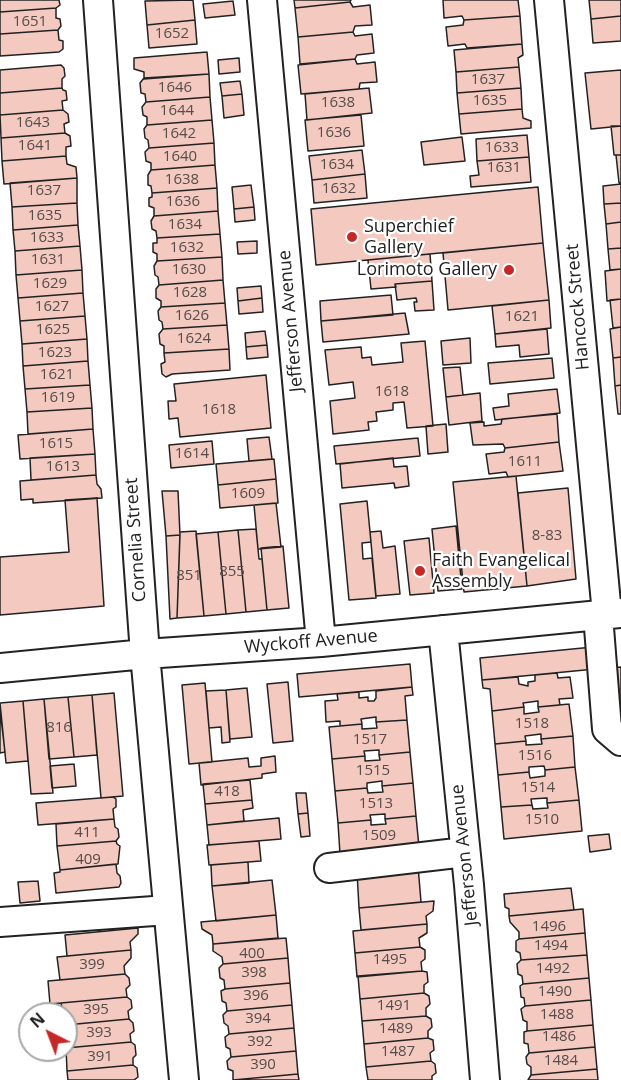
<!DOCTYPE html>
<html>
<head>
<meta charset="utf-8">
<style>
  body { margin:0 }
  #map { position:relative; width:621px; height:1080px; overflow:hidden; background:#fff; font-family:"Open Sans",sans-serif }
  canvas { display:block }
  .north { position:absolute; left:18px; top:1002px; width:60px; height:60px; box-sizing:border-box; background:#fff; border:2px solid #a7a7a7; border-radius:50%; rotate:318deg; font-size:16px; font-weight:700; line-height:24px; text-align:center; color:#222 }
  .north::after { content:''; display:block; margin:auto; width:21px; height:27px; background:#c62828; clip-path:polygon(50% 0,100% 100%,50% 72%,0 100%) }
</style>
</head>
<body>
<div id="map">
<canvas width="621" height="1080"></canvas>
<div class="north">N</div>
</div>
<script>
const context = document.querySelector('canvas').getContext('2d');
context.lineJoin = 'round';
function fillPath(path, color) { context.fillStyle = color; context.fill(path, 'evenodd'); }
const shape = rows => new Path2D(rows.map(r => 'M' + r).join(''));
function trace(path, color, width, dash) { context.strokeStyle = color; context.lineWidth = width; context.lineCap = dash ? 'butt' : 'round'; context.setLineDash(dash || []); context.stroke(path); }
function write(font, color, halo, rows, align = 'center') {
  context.font = font + ' "Open Sans",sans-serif'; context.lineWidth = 4.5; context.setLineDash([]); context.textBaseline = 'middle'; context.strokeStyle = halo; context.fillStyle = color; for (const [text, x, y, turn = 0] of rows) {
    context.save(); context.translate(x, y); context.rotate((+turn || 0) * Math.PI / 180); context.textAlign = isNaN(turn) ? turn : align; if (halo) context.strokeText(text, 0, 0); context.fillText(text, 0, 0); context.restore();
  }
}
const building = shape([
  [0,0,59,0,60,5,56,8,0,12,0,0],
  [193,0,195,20,147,25,145,1,193,0],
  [294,0,351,0,350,2,295,8,294,0],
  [443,0,518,0,520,16,464,20,462,16,444,18,443,0],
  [589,0,621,0,621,16,591,19,589,0],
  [233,1,235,15,205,18,203,4,233,1],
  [350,2,353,7,370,5,372,25,355,26,353,32,298,37,295,8,350,2],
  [56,8,56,18,60,19,61,26,58,30,0,34,0,12,56,8],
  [520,16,522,44,467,48,465,44,448,46,446,27,463,25,464,20,520,16],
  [621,16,621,41,593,43,591,19,621,16],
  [195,20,197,44,149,48,147,25,195,20],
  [58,30,59,40,63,41,63,49,59,52,0,56,0,34,58,30],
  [353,32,355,36,372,34,374,53,357,55,355,59,300,64,298,37,353,32],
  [522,44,523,55,518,58,519,67,456,72,454,50,522,44],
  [207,52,209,74,144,79,144,72,134,69,134,58,207,52],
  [239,58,240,72,219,74,218,60,239,58],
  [355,59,357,64,375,62,377,82,360,83,359,89,301,94,298,65,355,59],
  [61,65,64,68,65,76,62,79,62,88,0,93,0,70,61,65],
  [519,67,521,88,457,93,456,72,519,67],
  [621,70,621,126,591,129,585,73,621,70],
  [209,74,210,97,146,102,145,94,141,93,140,83,144,78,209,74],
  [240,81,242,94,222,96,220,83,240,81],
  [62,88,63,90,66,91,67,100,62,101,63,110,0,115,0,93,62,88],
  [369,88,372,113,307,120,305,94,369,88],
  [521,88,522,109,459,114,457,93,521,88],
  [242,94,244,115,224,118,222,96,242,94],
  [210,97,212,120,147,125,147,117,143,115,142,107,146,102,210,97],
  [522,109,523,118,531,121,531,128,461,134,459,114,522,109],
  [63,110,68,114,69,122,64,124,65,133,1,138,0,115,63,110],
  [361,115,364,146,308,151,305,120,361,115],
  [212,120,214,143,149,148,148,140,145,138,144,129,147,125,212,120],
  [611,126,621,126,621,155,614,155,611,126],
  [65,133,70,136,71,146,66,147,66,156,2,161,1,138,65,133],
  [527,135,529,157,477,161,476,139,527,135],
  [462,137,465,161,424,165,421,142,462,137],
  [214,143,215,165,151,170,151,163,146,161,145,152,149,148,214,143],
  [362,150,365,174,312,180,309,156,362,150],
  [616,155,621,155,621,183,619,183,616,155],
  [66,156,67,164,76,167,77,178,4,184,2,161,66,156],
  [529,157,531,182,471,187,470,176,479,175,477,161,529,157],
  [215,165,217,188,152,193,151,186,148,185,148,175,151,170,215,165],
  [365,174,367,198,314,203,312,180,365,174],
  [77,178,77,203,12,207,10,183,77,178],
  [621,184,621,203,604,204,603,186,621,184],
  [251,185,254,207,234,209,232,187,251,185],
  [538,187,543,243,316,265,311,209,538,187],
  [217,188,218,211,154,216,154,208,149,206,149,198,152,197,152,193,217,188],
  [77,203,78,225,13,230,12,207,77,203],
  [621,203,621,222,606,224,604,204,621,203],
  [254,207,255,220,235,222,234,209,254,207],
  [218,211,220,234,157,238,156,231,152,229,151,221,154,216,218,211],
  [621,222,621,248,608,249,606,224,621,222],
  [78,225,80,246,15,251,13,230,78,225],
  [220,234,222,257,157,261,157,254,153,252,153,243,157,243,157,238,220,234],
  [257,241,257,253,238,254,237,242,257,241],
  [543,243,549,300,448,310,443,253,543,243],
  [80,246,82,270,16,275,15,251,80,246],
  [621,248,621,269,610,270,608,249,621,248],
  [430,254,432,281,395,284,396,287,371,289,368,260,430,254],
  [222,257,223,280,159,285,158,277,155,275,154,266,157,261,222,257],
  [621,269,621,299,607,301,605,271,621,269],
  [82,270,83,293,18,298,16,275,82,270],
  [223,280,225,303,161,307,161,301,156,298,156,289,159,285,223,280],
  [432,281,434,310,415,311,414,302,417,302,416,298,397,300,395,284,432,281],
  [261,286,262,298,238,301,237,288,261,286],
  [83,293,85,316,20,321,18,298,83,293],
  [391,295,393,315,321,321,320,301,391,295],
  [262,298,263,312,239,314,238,301,262,298],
  [621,299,621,327,613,328,610,300,621,299],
  [549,300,551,328,495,334,492,306,549,300],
  [225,303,227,325,163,329,162,322,159,320,158,311,161,307,225,303],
  [405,313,409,334,323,342,321,321,405,313],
  [85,316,87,339,22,344,20,321,85,316],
  [227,325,229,349,164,353,164,346,160,344,159,334,163,329,227,325],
  [621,327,621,357,613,358,610,329,621,327],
  [547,329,549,354,520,357,519,345,496,347,495,334,547,329],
  [265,331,267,345,246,347,245,333,265,331],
  [470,338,471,363,443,365,441,341,470,338],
  [87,339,88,361,23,366,22,344,87,339],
  [425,341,433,426,407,428,404,402,393,403,393,410,376,412,377,421,368,422,369,430,333,434,330,401,355,398,353,382,329,385,325,350,361,347,362,358,371,357,372,365,403,362,401,343,425,341],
  [267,345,268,357,247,359,246,347,267,345],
  [229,349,230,370,172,374,166,377,162,374,161,364,165,362,164,353,229,349],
  [621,357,621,385,615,386,613,358,621,357],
  [552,358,554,378,490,384,488,363,552,358],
  [88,361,90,385,25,389,23,366,88,361],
  [460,367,463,395,446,397,443,368,460,367],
  [266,375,271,428,180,437,178,418,169,419,168,401,176,401,174,384,266,375],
  [90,385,92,408,27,412,25,389,90,385],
  [621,385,621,414,618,414,615,386,621,385],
  [557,389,560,413,495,420,493,408,509,406,508,394,557,389],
  [480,393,482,421,449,425,446,397,480,393],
  [92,408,93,429,28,434,27,412,92,408],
  [557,414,559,442,505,448,503,444,473,445,470,423,484,422,484,426,501,424,502,419,557,414],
  [446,424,448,452,428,454,426,426,446,424],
  [93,429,95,454,20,459,18,435,93,429],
  [269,437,272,459,249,461,247,439,269,437],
  [418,438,420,456,336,464,334,446,418,438],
  [212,441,214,464,171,468,169,445,212,441],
  [559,442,563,471,508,477,506,472,489,474,486,454,504,452,505,448,559,442],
  [95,454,96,475,31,480,30,458,95,454],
  [393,458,394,467,407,466,409,486,395,488,394,483,342,488,340,464,393,458],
  [274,459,276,479,218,485,216,464,274,459],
  [96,475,97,484,101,489,102,498,33,503,33,499,21,500,20,481,96,475],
  [516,476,527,586,464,592,453,482,516,476],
  [276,479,278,503,220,508,218,485,276,479],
  [568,488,576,579,527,586,518,493,568,488],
  [162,491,178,491,180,535,166,536,162,491],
  [97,498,104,606,0,615,0,557,69,552,65,500,97,498],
  [367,501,371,542,362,543,363,559,372,558,376,598,349,600,340,504,367,501],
  [276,503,281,547,258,549,254,505,276,503],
  [456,526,462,589,438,591,432,529,456,526],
  [256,529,259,559,262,559,267,610,246,612,238,530,256,529],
  [238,530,246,612,226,614,218,532,238,530],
  [196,531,204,616,177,618,180,532,196,531],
  [381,531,383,548,395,546,400,594,376,596,370,532,381,531],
  [218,532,226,614,204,616,196,534,218,532],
  [180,535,177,618,170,619,166,536,180,535],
  [429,538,434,593,410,595,404,541,429,538],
  [283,546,289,608,267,610,261,548,283,546],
  [593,647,595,669,482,680,480,658,593,647],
  [410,664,412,687,299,697,297,674,410,664],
  [621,667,621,723,616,723,611,668,621,667],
  [557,673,558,678,570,677,573,698,559,699,560,705,538,707,538,701,523,703,524,707,492,711,490,689,483,688,482,680,518,677,519,684,528,686,528,682,535,681,535,675,557,673],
  [288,682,293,741,273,743,267,684,288,682],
  [205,683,212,762,189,764,182,685,205,683],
  [412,687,413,695,405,696,407,720,376,722,376,717,361,719,362,724,340,726,340,721,326,722,325,701,338,700,337,694,359,692,359,698,368,697,368,701,374,701,376,698,376,691,412,687],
  [247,688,252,737,230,739,226,690,247,688],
  [226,690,230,742,222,743,221,727,209,728,206,691,226,690],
  [114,693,123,796,101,798,92,695,114,693],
  [92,695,97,755,74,757,68,697,92,695],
  [68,697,74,757,49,759,44,699,68,697],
  [44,699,53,793,31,794,23,701,44,699],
  [23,701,28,761,6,763,0,703,23,701],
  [569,704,573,736,541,739,541,734,525,736,526,741,495,744,492,711,524,707,524,714,539,712,538,707,569,704],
  [0,710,5,752,0,753,0,710],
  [407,720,410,752,379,755,379,750,364,751,365,756,332,759,329,727,362,724,362,729,377,728,376,722,407,720],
  [573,736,575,767,545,770,544,766,529,767,529,772,498,775,495,744,526,741,526,745,542,744,541,739,573,736],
  [410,752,413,783,382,786,382,781,367,783,367,788,335,791,332,759,365,756,365,761,380,760,379,755,410,752],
  [275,756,276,772,262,774,262,778,201,785,199,763,248,758,249,767,261,766,261,758,275,756],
  [74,764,76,786,52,788,50,766,74,764],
  [575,767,579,800,547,803,547,798,531,799,532,805,501,807,498,775,529,772,530,778,545,776,545,770,575,767],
  [250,780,252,800,205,804,203,784,250,780],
  [413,783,416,816,385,819,385,814,370,815,371,820,338,823,335,791,367,788,368,793,383,792,382,786,413,783],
  [296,793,306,793,308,813,298,814,296,793],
  [113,797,116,799,116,807,113,809,114,819,38,825,36,803,113,797],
  [252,800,253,808,243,810,244,821,207,825,205,804,252,800],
  [579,800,582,831,504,839,501,807,532,805,533,809,548,808,547,803,579,800],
  [308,813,310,836,301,837,298,814,308,813],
  [416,816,419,847,340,854,338,823,371,820,371,825,386,824,385,819,416,816],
  [279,818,281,839,209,845,207,825,279,818],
  [114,819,115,827,118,829,119,837,116,841,57,846,56,824,114,819],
  [609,834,611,849,590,852,588,836,609,834],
  [116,841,117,844,120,846,118,864,60,870,57,846,116,841],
  [259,841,261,861,209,865,207,845,259,841],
  [248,862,249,883,212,886,211,865,248,862],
  [116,864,117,873,120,876,121,883,119,887,56,893,54,873,60,872,60,870,116,864],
  [418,866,421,902,359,908,357,872,418,866],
  [272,880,276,915,216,921,212,886,272,880],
  [38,881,40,901,20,903,18,882,38,881],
  [571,888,574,910,509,916,509,909,505,907,504,894,571,888],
  [434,901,433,911,426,916,427,924,361,930,359,908,434,901],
  [583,909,585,933,519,939,519,932,510,922,509,916,583,909],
  [276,915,278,938,213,944,212,935,202,929,201,922,276,915],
  [427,924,427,933,419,938,420,947,355,953,353,931,427,924],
  [138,928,138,934,130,942,131,950,67,956,65,935,138,928],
  [585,933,587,955,521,960,520,953,516,951,516,941,519,939,585,933],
  [286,938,288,958,223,964,222,957,213,951,213,944,286,938],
  [420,947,425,950,425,959,421,962,422,971,357,977,355,953,420,947],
  [131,950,131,958,124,966,125,974,60,980,57,957,131,950],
  [587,955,589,978,523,984,522,976,518,974,517,964,521,960,587,955],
  [288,958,290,983,225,989,224,980,220,978,219,968,223,964,288,958],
  [422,971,427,972,428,982,424,985,424,993,360,999,358,976,422,971],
  [125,974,129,978,130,985,126,989,127,997,50,1004,48,981,125,974],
  [589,978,591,1000,525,1006,524,998,521,997,520,986,523,984,589,978],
  [290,983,292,1005,227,1011,226,1003,222,1001,221,991,225,989,290,983],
  [424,993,429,996,430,1004,426,1008,426,1016,362,1021,360,999,424,993],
  [127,997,131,1000,132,1008,128,1011,129,1019,66,1025,66,1014,63,1014,61,1003,127,997],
  [591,1000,593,1025,527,1031,527,1022,523,1020,521,1009,525,1006,591,1000],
  [292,1005,294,1028,229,1034,228,1026,224,1023,223,1015,227,1011,292,1005],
  [426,1016,431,1019,432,1027,428,1031,428,1038,364,1044,362,1021,426,1016],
  [129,1019,133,1023,134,1031,130,1034,131,1042,66,1048,66,1025,129,1019],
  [593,1025,595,1047,529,1053,528,1044,524,1043,524,1032,527,1031,593,1025],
  [294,1028,296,1051,231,1057,230,1049,226,1047,225,1037,229,1034,294,1028],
  [428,1038,433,1040,434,1050,430,1053,431,1061,366,1067,364,1044,428,1038],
  [131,1042,135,1045,136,1055,133,1058,133,1065,67,1071,66,1048,131,1042],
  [595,1047,597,1069,531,1075,531,1067,527,1064,526,1057,529,1053,595,1047],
  [296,1051,298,1074,233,1080,233,1071,228,1069,227,1061,231,1057,296,1051],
  [431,1061,435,1064,436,1073,432,1076,432,1080,368,1080,366,1067,431,1061],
  [133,1065,137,1068,138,1077,134,1080,68,1080,67,1071,133,1065],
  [597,1069,598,1080,528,1080,531,1075,597,1069],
  [298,1074,299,1080,233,1080,298,1074]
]);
const minor = shape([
  [98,0,145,654,184,1080],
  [262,0,321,642],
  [549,0,607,614],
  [598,615,607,729,621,741],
  [443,630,469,885,485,1080],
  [0,668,145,654,321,642,621,613],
  [329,868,465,852],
  [0,922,168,910]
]);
const markers = [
  [352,237,6,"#c62828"],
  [509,270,6,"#c62828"],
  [420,571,6,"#c62828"]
];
const numberNames = [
  ["1651",30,22],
  ["1652",172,34],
  ["1637",488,80],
  ["1646",175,88],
  ["1635",490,101],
  ["1638",338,103],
  ["1644",177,111],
  ["1643",33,123],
  ["1636",334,133],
  ["1642",179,134],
  ["1641",35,146],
  ["1633",502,148],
  ["1640",180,157],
  ["1634",337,165],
  ["1631",504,168],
  ["1638",182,180],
  ["1632",339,189],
  ["1637",44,191],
  ["1636",183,202],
  ["1635",45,216],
  ["1634",185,225],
  ["1633",47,238],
  ["1632",187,248],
  ["1631",48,260],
  ["1630",189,270],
  ["1629",50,284],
  ["1628",190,293],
  ["1627",52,307],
  ["1626",192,316],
  ["1621",522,317],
  ["1625",53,330],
  ["1624",194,339],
  ["1623",55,353],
  ["1621",57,375],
  ["1618",392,392],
  ["1619",58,398],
  ["1618",219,410],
  ["1615",56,444],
  ["1614",192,454],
  ["1611",525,462],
  ["1613",63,467],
  ["1609",248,494],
  ["8-83",547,536],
  ["855",232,572],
  ["851",189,576],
  ["1518",532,724],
  ["816",59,728],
  ["1517",370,740],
  ["1516",535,756],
  ["1515",373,771],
  ["1514",538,788],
  ["418",227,792],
  ["1513",376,804],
  ["1510",542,820],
  ["411",87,833],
  ["1509",379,836],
  ["409",88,860],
  ["1496",549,927],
  ["1494",551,946],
  ["400",252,954],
  ["1495",390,960],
  ["399",92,965],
  ["1492",553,969],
  ["398",254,973],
  ["1490",555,992],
  ["396",256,996],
  ["1491",394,1006],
  ["395",96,1010],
  ["1488",557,1015],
  ["394",258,1019],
  ["1489",396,1029],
  ["393",99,1033],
  ["1486",559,1037],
  ["392",260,1042],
  ["1487",398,1052],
  ["391",100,1057],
  ["1484",561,1061],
  ["390",263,1065]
];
const poiNames = [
  ["Superchief",364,227],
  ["Gallery",364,248],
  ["Lorimoto Gallery",497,270,"right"],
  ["Faith Evangelical",432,561],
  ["Assembly",432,582]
];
const streetNames = [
  ["Hancock Street",578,307,-95],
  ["Jefferson Avenue",291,321,-95],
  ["Cornelia Street",136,540,-94],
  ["Wyckoff Avenue",311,642,-5],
  ["Jefferson Avenue",465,855,-96]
];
fillPath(building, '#f3c9c0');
trace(building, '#222', 1.5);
trace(minor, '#222', 32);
trace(minor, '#fff', 28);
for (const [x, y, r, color] of markers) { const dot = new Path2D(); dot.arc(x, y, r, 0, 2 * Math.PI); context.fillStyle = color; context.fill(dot); trace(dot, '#fff', 2); }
write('15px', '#564c4a', null, numberNames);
write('18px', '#222', '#fff', poiNames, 'left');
write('18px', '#222', '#fff', streetNames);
</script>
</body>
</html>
